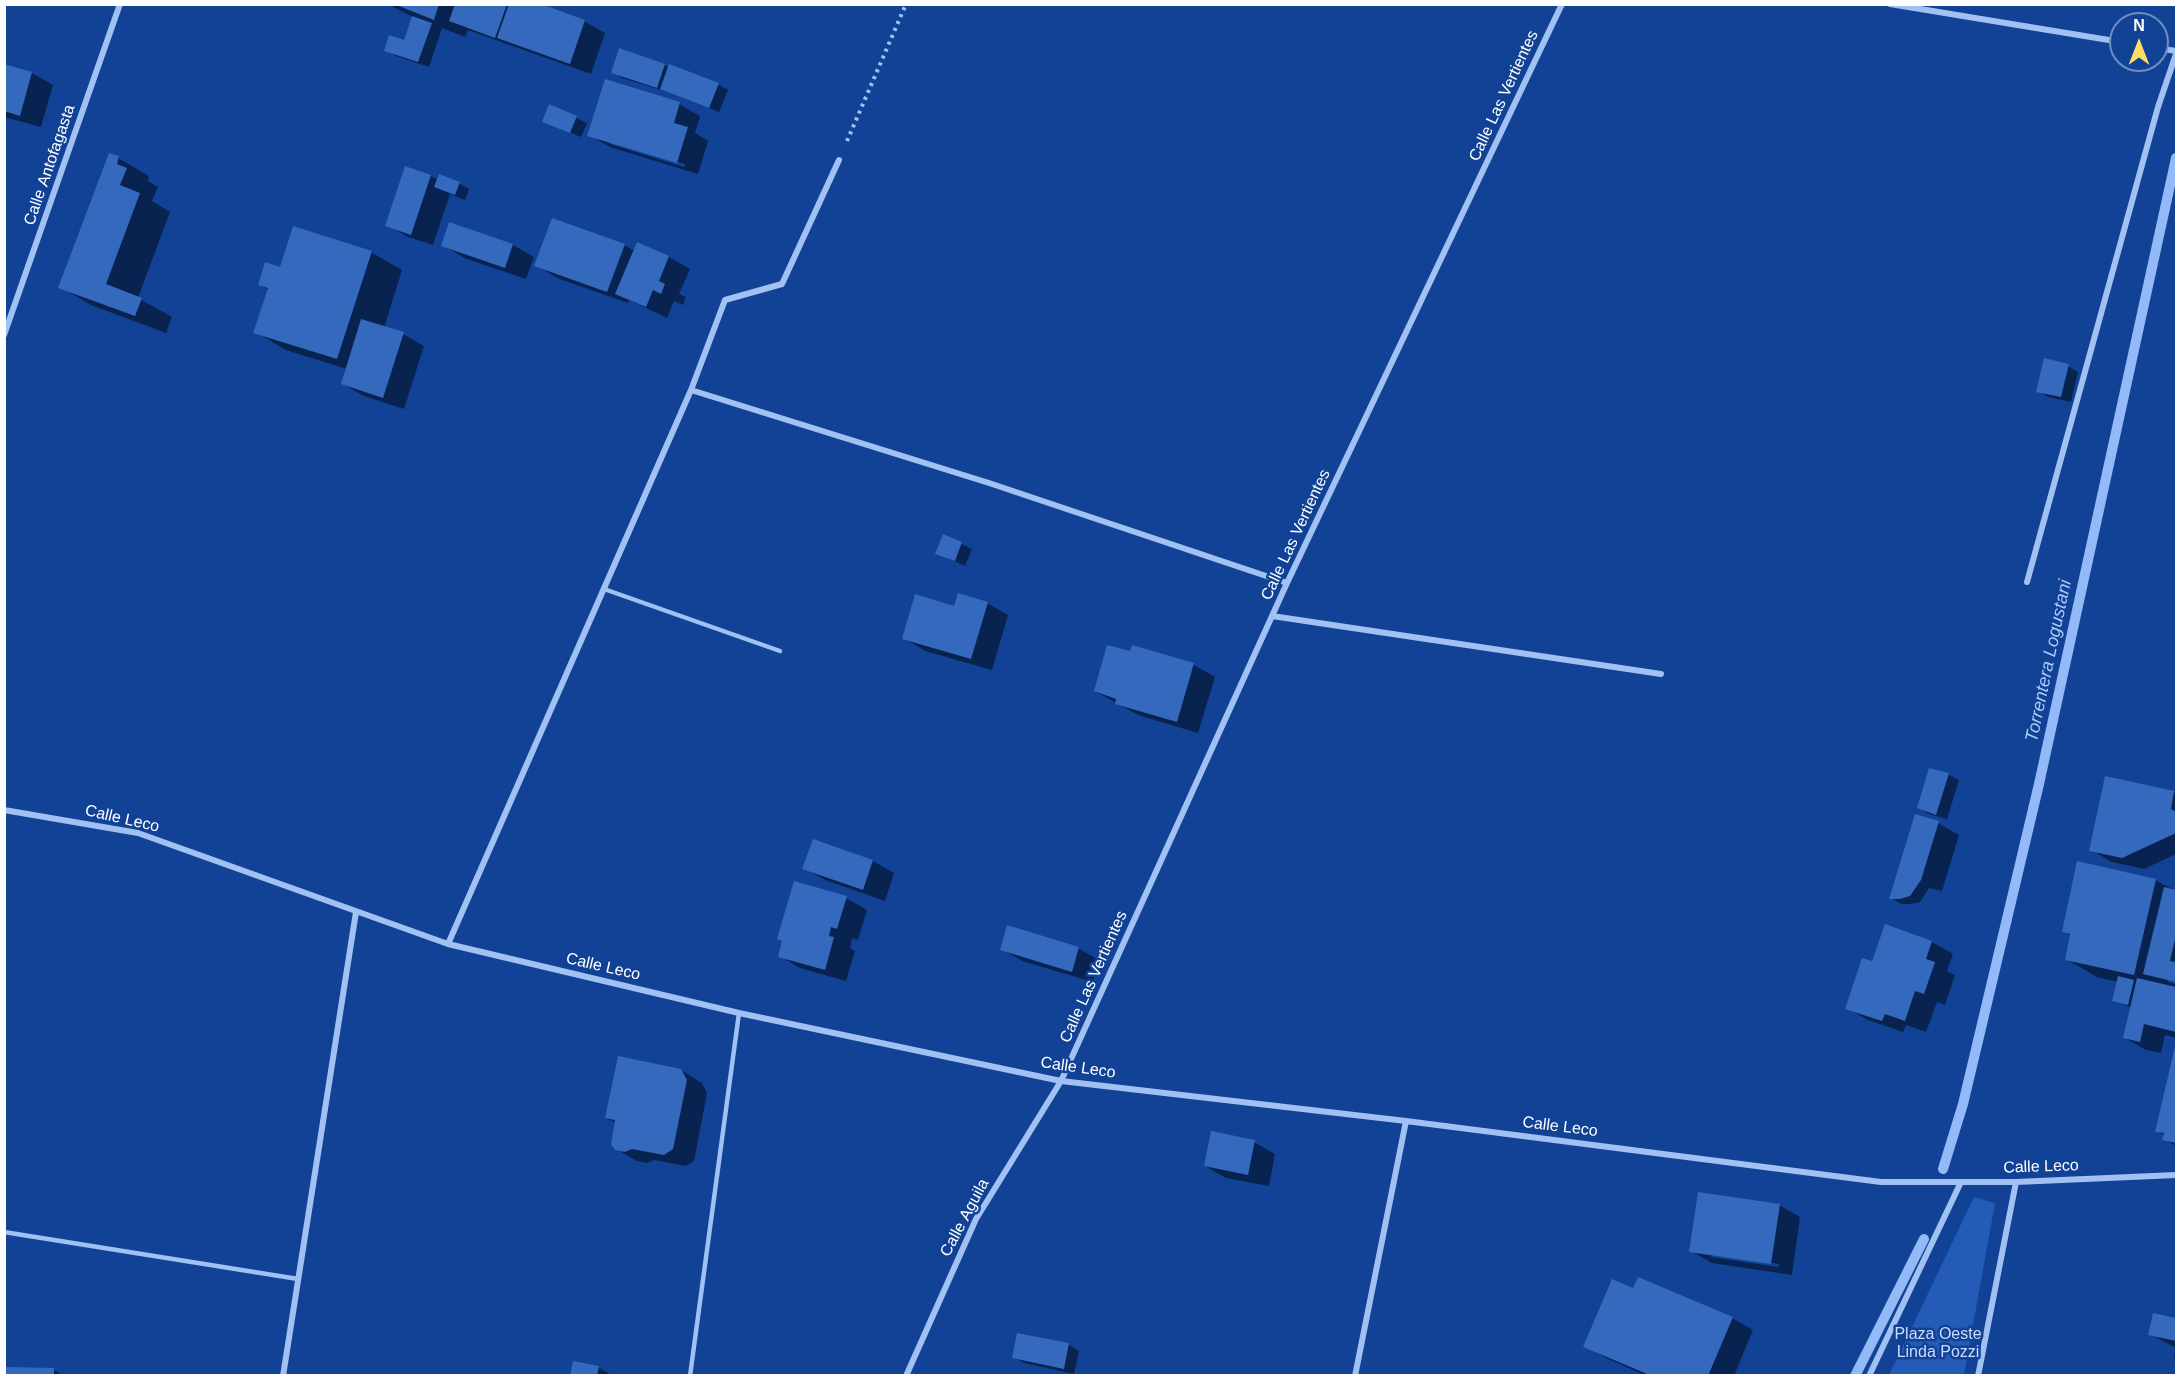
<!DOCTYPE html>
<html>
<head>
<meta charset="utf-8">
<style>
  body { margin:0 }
  #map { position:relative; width:2181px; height:1380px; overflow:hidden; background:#114296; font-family:Arial,sans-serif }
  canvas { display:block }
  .frame { position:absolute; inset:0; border:6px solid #fff; pointer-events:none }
  .north { position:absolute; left:2109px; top:12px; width:60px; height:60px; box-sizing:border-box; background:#114296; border:2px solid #708ec0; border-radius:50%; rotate:0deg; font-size:16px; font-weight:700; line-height:24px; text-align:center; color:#fff }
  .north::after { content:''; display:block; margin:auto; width:21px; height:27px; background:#ffdd64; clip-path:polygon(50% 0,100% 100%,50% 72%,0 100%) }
</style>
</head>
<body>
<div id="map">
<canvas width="2181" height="1380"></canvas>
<div class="frame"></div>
<div class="north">N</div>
</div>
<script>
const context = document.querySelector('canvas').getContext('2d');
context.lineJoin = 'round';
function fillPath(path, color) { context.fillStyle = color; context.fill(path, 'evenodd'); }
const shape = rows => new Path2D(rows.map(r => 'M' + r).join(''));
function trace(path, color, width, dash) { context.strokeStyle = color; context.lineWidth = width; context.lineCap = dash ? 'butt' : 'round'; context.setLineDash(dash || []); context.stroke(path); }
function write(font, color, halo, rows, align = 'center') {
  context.font = font + ' Arial,sans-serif'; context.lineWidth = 5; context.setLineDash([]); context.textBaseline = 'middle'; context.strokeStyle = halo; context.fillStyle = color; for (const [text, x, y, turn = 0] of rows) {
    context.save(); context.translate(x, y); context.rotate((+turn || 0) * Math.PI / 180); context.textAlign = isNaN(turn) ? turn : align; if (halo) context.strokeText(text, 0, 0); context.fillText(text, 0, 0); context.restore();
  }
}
const green = shape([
  [1974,1197,1995,1203,1964,1375,1889,1375]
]);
const shadow = shape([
  [387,4,537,4,584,21,605,33,591,74,468,30,465,37,442,28,429,67,396,56,386,50,405,42,413,17],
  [620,50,718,84,728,90,719,112,668,92,622,78,612,72],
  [4,66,32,73,53,85,41,127,4,117],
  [679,104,700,116,695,133,708,141,698,174,610,147,589,135],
  [610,141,685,164,684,167,610,144],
  [550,106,587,123,581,137,544,121],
  [118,158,149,176,148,181,158,187,152,201,170,212,138,298,172,317,166,333,91,305,60,287],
  [431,176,438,180,459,183,469,189,465,200,450,194,433,245,408,237,387,225],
  [450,224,513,245,534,257,526,279,464,258,443,245],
  [638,244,669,257,690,269,679,294,686,297,683,305,674,301,667,318,629,300,628,303,557,278,536,265,624,245,635,251],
  [371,252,402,270,384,328,403,334,424,346,404,409,364,396,343,384,347,369,286,350,255,332,269,290,259,284,281,269],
  [2068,366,2078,372,2071,402,2048,397,2038,391],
  [944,536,972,549,965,566,937,553],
  [987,603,1008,615,992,670,925,651,904,638],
  [1133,647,1194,665,1215,677,1198,733,1138,715,1095,691,1131,653],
  [1930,770,1949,775,1959,780,1947,819,1929,814,1919,808],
  [2173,792,2176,794,2176,854,2144,869,2112,862,2091,850],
  [1938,823,1959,835,1942,891,1929,888,1920,902,1911,904,1901,904,1891,898],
  [814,841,873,861,894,873,885,901,825,880,804,868],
  [2155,880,2176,891,2176,981,2168,979,2168,982,2176,984,2176,1038,2165,1035,2161,1053,2146,1050,2125,1038,2132,1008,2113,1000,2118,982,2097,977,2066,959,2071,936,2063,931],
  [846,898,867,910,858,940,852,938,850,948,855,951,846,981,800,968,780,956],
  [1885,926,1932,942,1953,954,1947,971,1955,975,1945,1005,1937,1002,1926,1032,1906,1025,1903,1032,1868,1020,1847,1008,1873,963],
  [1078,948,1099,960,1093,982,1022,961,1002,949],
  [2176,1045,2176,1146,2164,1139,2164,1135,2157,1131],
  [681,1070,702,1083,707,1093,694,1161,686,1166,654,1160,647,1163,637,1161,616,1149,616,1123,606,1118],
  [1254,1142,1275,1154,1269,1186,1226,1178,1205,1166],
  [1779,1205,1800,1217,1792,1275,1712,1263,1691,1251],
  [1711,1254,1779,1264,1778,1267,1711,1257],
  [1634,1290,1732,1318,1753,1330,1734,1376,1647,1376,1606,1358,1585,1346],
  [2154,1314,2176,1319,2176,1359,2174,1358,2176,1348,2150,1334],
  [1069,1345,1079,1351,1074,1374,1024,1363,1014,1357],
  [598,1367,613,1376,572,1376],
  [54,1370,64,1376,4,1376]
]);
const stream = shape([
  [1943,1169,1963,1104,2039,784,2176,158],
  [1855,1376,1924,1239]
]);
const building = shape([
  [394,4,439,4,434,20],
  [455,4,507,4,495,38,449,21],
  [509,4,541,4,585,20,570,64,497,38],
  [412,16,432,23,418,62,384,51,389,35,404,40],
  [619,48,665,64,657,88,611,73],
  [4,64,32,72,20,116,4,111],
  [669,64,719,83,709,108,660,89],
  [605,79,680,102,674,123,688,127,677,163,587,136],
  [549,104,577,116,570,133,542,122],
  [109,153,119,156,117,164,127,168,120,185,140,193,106,284,142,298,135,316,58,288],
  [405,166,431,175,411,235,385,226],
  [439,174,460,182,455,195,434,187],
  [552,218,625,244,607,292,534,266],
  [449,222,513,244,505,268,441,246],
  [293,226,372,251,337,359,253,333,268,288,258,285,265,262,280,267],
  [637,242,669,256,659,281,665,284,661,294,653,290,646,307,615,294],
  [361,319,404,332,383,398,341,384],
  [2044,358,2069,364,2061,397,2036,392],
  [943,534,962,542,955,561,935,554],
  [958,593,988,602,971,659,902,639,915,594,954,606],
  [1107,645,1130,651,1132,645,1194,663,1177,722,1115,704,1116,699,1094,691],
  [1929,768,1949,773,1936,815,1917,808],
  [2105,776,2174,791,2171,809,2176,812,2176,833,2122,858,2089,851],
  [1915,814,1939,821,1921,880,1910,896,1900,899,1889,899],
  [813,839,873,860,863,890,802,869],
  [2077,861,2156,879,2134,975,2065,960,2070,934,2062,932],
  [794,881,847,896,837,929,831,927,829,936,834,937,825,970,778,957,782,941,777,939],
  [2164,887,2176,890,2176,935,2170,961,2176,962,2176,982,2143,974],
  [1885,924,1932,941,1926,959,1935,962,1924,994,1915,991,1905,1021,1885,1014,1882,1021,1845,1009,1862,958,1872,961],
  [1007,925,1079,947,1072,972,1000,950],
  [2118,976,2134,980,2128,1005,2112,1001],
  [2137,978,2176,987,2176,1032,2144,1024,2140,1042,2123,1038],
  [2176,1042,2176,1143,2162,1140,2164,1133,2155,1132],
  [618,1056,681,1069,687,1080,673,1149,664,1155,632,1149,625,1152,615,1150,611,1144,615,1120,605,1118],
  [1211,1131,1255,1140,1248,1175,1204,1166],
  [1698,1192,1780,1204,1771,1264,1689,1252],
  [1638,1277,1733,1317,1708,1376,1652,1376,1583,1347,1612,1279,1633,1288],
  [2153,1313,2176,1318,2176,1341,2148,1335],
  [1017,1333,1069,1343,1064,1369,1012,1358],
  [573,1361,599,1366,597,1376,570,1376],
  [4,1367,54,1368,54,1376,4,1376]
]);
const path = shape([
  [847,141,906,4]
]);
const lane = shape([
  [604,589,780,651],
  [4,1232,298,1279],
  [690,1376,739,1013]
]);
const street = shape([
  [1890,4,2121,42],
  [2157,48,2176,51],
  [4,335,120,4],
  [691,390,989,483,1287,583],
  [2027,582,2158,107,2176,54],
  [1272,616,1661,674],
  [4,810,138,833,448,944,739,1013,1061,1081,1406,1121,1881,1182,2016,1182,2176,1175],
  [448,944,691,390,725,300,782,284,839,160],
  [283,1376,356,912],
  [906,1376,976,1219,1061,1081,1287,583,1562,4],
  [1355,1376,1406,1121],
  [1869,1376,1961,1182],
  [1978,1376,2016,1182]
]);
const streetNames = [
  ["Calle Las Vertientes",1504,96,-65],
  ["Calle Antofagasta",50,165,-71],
  ["Calle Las Vertientes",1296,535,-65],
  ["Calle Leco",122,819,13],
  ["Calle Leco",603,967,13],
  ["Calle Las Vertientes",1094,977,-66],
  ["Calle Leco",1078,1068,8],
  ["Calle Leco",1560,1127,7],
  ["Calle Leco",2041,1167,-2],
  ["Calle Aguila",965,1218,-62]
];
const parkNames = [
  ["Plaza Oeste",1938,1335],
  ["Linda Pozzi",1938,1353]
];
const waterNames = [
  ["Torrentera Logustani",2049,661,-78]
];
fillPath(green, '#245bb6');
fillPath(shadow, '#0007');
trace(stream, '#93baf7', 10);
fillPath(building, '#3569bd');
trace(path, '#a1c1f3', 4, [3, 4.5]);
trace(lane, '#a1c1f3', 4.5);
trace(street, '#a1c1f3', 6);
write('16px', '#fff', '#114296', streetNames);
write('16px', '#c9ddfd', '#114296', parkNames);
write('italic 18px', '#aecbfa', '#114296', waterNames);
</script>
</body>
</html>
